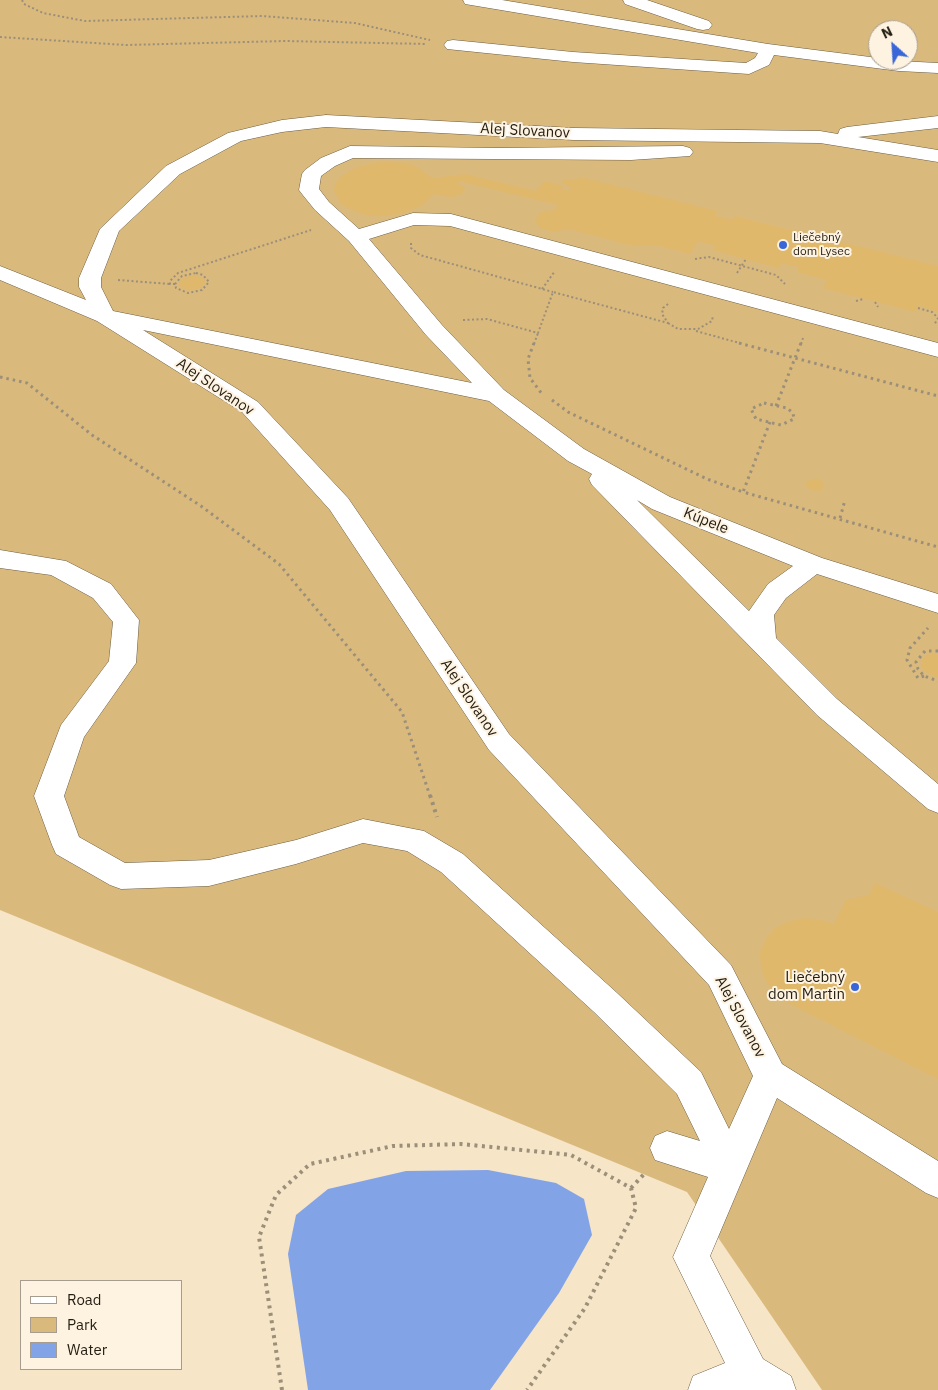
<!DOCTYPE html>
<html>
<head>
<meta charset="utf-8">
<style>
  body { margin:0 }
  #map { position:relative; width:938px; height:1390px; overflow:hidden; background:#f6e5c7; font-family:"IBM Plex Sans",sans-serif }
  canvas { display:block }
  .legend { position:absolute; left:20px; top:1280px; width:162px; height:90px; box-sizing:border-box; background:#fef3e1; border:1px solid #a69d8e; margin:0; padding:6px 9px; list-style:none; font-size:15px; color:#231d12 }
  .legend li { display:flex; align-items:center; gap:10px; height:25px }
  .legend b { width:25px; border:1px solid #a69d8e }
  .north { position:absolute; left:868px; top:20px; width:50px; height:50px; box-sizing:border-box; background:#fef3e1; border:1px solid #a69d8e; border-radius:50%; rotate:334deg; font-size:14px; font-weight:700; line-height:20px; text-align:center; color:#231d12 }
  .north::after { content:''; display:block; margin:auto; width:18px; height:22px; background:#3a66d7; clip-path:polygon(50% 0,100% 100%,50% 72%,0 100%) }
</style>
</head>
<body>
<div id="map">
<canvas width="938" height="1390"></canvas>
<ul class="legend">
<li><b style="height:6px;background:#fff"></b>Road</li>
<li><b style="height:14px;background:#dab97d"></b>Park</li>
<li><b style="height:14px;background:#83a3e7"></b>Water</li>
</ul>
<div class="north">N</div>
</div>
<script>
const context = document.querySelector('canvas').getContext('2d');
context.lineJoin = 'round';
function fillPath(path, color) { context.fillStyle = color; context.fill(path, 'evenodd'); }
const shape = rows => new Path2D(rows.map(r => 'M' + r).join(''));
function trace(path, color, width, dash) { context.strokeStyle = color; context.lineWidth = width; context.lineCap = dash ? 'butt' : 'round'; context.setLineDash(dash || []); context.stroke(path); }
function write(font, color, halo, rows, align = 'center') {
  context.font = font + ' "IBM Plex Sans",sans-serif'; context.lineWidth = 4; context.setLineDash([]); context.textBaseline = 'middle'; context.strokeStyle = halo; context.fillStyle = color; for (const [text, x, y, turn = 0] of rows) {
    context.save(); context.translate(x, y); context.rotate((+turn || 0) * Math.PI / 180); context.textAlign = isNaN(turn) ? turn : align; if (halo) context.strokeText(text, 0, 0); context.fillText(text, 0, 0); context.restore();
  }
}
const green = shape([
  [0,0,938,0,938,1390,822,1390,687,1192,0,910],
  [878,30,908,30,908,60,878,60]
]);
const water = shape([
  [488,1170,556,1183,584,1199,592,1235,559,1293,490,1390,308,1390,288,1254,296,1215,328,1189,406,1171]
]);
const building = shape([
  [381,162,406,163,417,167,432,178,465,174,536,191,545,181,563,186,561,189,569,191,571,187,565,185,562,182,565,179,578,179,580,177,717,211,715,216,732,220,735,216,799,232,798,237,814,241,817,236,938,266,938,312,919,305,916,312,823,288,827,280,797,272,799,267,781,263,779,268,713,250,716,246,698,241,690,254,660,246,629,245,569,229,554,232,540,228,535,220,541,212,555,210,558,205,463,182,457,182,465,188,462,194,451,197,433,194,423,205,402,214,375,216,362,214,342,205,334,191,335,184,340,177,357,167],
  [194,275,204,279,205,283,202,287,189,291,179,286,179,283,182,279],
  [816,478,822,481,824,487,820,491,811,490,806,486,806,482],
  [935,653,938,653,938,678,924,671,921,665,922,659,928,654],
  [875,883,938,912,938,1079,790,1004,776,994,766,981,761,966,760,952,766,939,775,928,788,922,804,918,820,920,834,924,846,900,869,895]
]);
const pathFar2 = shape([
  [22,0,24,4,43,13,85,21,262,16,355,23,430,40],
  [0,37,126,45,285,41,427,44],
  [411,243,411,248,420,255,553,292],
  [695,259,709,257,776,275,785,284],
  [196,273,203,275,209,282,202,290,188,293,176,288,175,284,182,276,196,273],
  [737,273,746,259],
  [118,280,170,284],
  [175,284,170,284,170,281,178,273,311,230],
  [542,289,555,271],
  [856,301,863,299],
  [875,302,878,307],
  [918,308,932,312,938,318,934,325],
  [463,320,487,319,538,333,553,292,668,323,662,314,663,308,668,304],
  [668,323,678,329,698,329,712,321,713,315],
  [696,331,743,344],
  [534,344,538,333],
  [801,344,803,338]
]);
const pathFar1 = shape([
  [534,343,528,359,530,378,542,394],
  [739,343,795,358,801,343],
  [0,377,27,383,92,435,201,506,279,564,402,712,430,796],
  [552,400,568,412,707,479,743,492],
  [764,403,787,408,793,413,794,419,781,425,756,419,751,409,764,403],
  [776,406,795,358,938,396],
  [770,422,743,492,938,547],
  [840,518,845,500],
  [938,651,925,651,916,662,918,669,924,676,938,681],
  [924,676,918,678,907,660,910,648,928,628]
]);
const path = shape([
  [430,795,437,817],
  [631,1188,645,1173],
  [282,1390,259,1237,276,1195,310,1164,393,1146,461,1144,571,1155,631,1188,636,1208,585,1308,527,1390]
]);
const minor = shape([
  [463,0,502,0,768,44,878,58,878,60,938,63,938,73,899,71,774,55,769,65,749,74,573,62,447,49,444,45,447,41,453,40,573,52,746,63,755,58,758,53,471,5,465,4,463,0],
  [623,0,647,0,709,21,712,25,709,29,703,30,697,29,625,4,623,0],
  [326,115,574,128,820,131,838,134,840,129,847,127,938,116,938,128,858,137,938,150,938,162,820,143,574,140,326,127,282,132,241,141,180,174,119,231,101,278,101,287,113,311,472,383,426,335,349,241,315,210,302,194,299,190,302,174,305,170,321,158,350,146,498,148,683,146,690,148,693,152,690,156,631,160,353,158,335,166,321,176,319,189,329,202,359,229,413,213,451,214,938,343,938,357,450,226,414,225,369,239,442,325,504,390,584,449,670,497,822,558,938,594,938,613,817,574,786,598,774,615,776,638,837,699,938,784,938,813,928,809,817,715,592,485,589,479,592,474,568,461,489,401,143,330,258,402,348,498,509,734,731,965,782,1064,938,1161,938,1198,926,1193,777,1098,710,1256,763,1359,791,1376,796,1390,688,1390,693,1376,725,1363,673,1257,708,1177,655,1160,650,1148,655,1136,667,1131,700,1141,677,1094,594,1012,441,872,407,851,363,843,296,864,209,886,121,889,110,885,56,854,52,845,34,796,61,725,109,661,113,622,93,598,51,575,0,568,0,550,66,561,111,584,139,620,136,663,84,737,64,796,79,837,125,863,209,860,296,840,363,819,424,831,463,854,616,992,701,1072,729,1129,753,1076,709,985,489,750,330,510,242,412,97,321,0,280,0,266,86,300,79,287,79,278,100,229,166,166,228,133,282,120,326,115],
  [637,500,652,509,793,566,768,584,749,611,637,500]
]);
const markers = [
  [783,245,5,"#3a66d7"],
  [855,987,5,"#3a66d7"]
];
const farPoinames = [
  ["Liečebný",793,238],
  ["dom Lysec",793,252]
];
const streetNames = [
  ["Alej Slovanov",525,131,3],
  ["Alej Slovanov",215,387,34],
  ["Kúpele",706,521,22],
  ["Alej Slovanov",469,698,56],
  ["Alej Slovanov",740,1017,62]
];
const poiNames = [
  ["Liečebný",845,978],
  ["dom Martin",845,995]
];
fillPath(green, '#dab97d');
fillPath(water, '#83a3e7');
fillPath(building, '#e0b86b');
trace(minor, '#6c5e44', 1);
trace(pathFar2, '#9b8f79', 2, [2, 2.5]);
trace(pathFar1, '#9b8f79', 3, [2.5, 4]);
trace(path, '#9b8f79', 4, [3, 4.5]);
fillPath(minor, '#fff');
for (const [x, y, r, color] of markers) { const dot = new Path2D(); dot.arc(x, y, r, 0, 2 * Math.PI); context.fillStyle = color; context.fill(dot); trace(dot, '#fef3e1', 2); }
write('12px', '#231d12', '#fef3e1', farPoinames, 'left');
write('15px', '#231d12', '#fef3e1', streetNames);
write('15px', '#231d12', '#fef3e1', poiNames, 'right');
</script>
</body>
</html>
